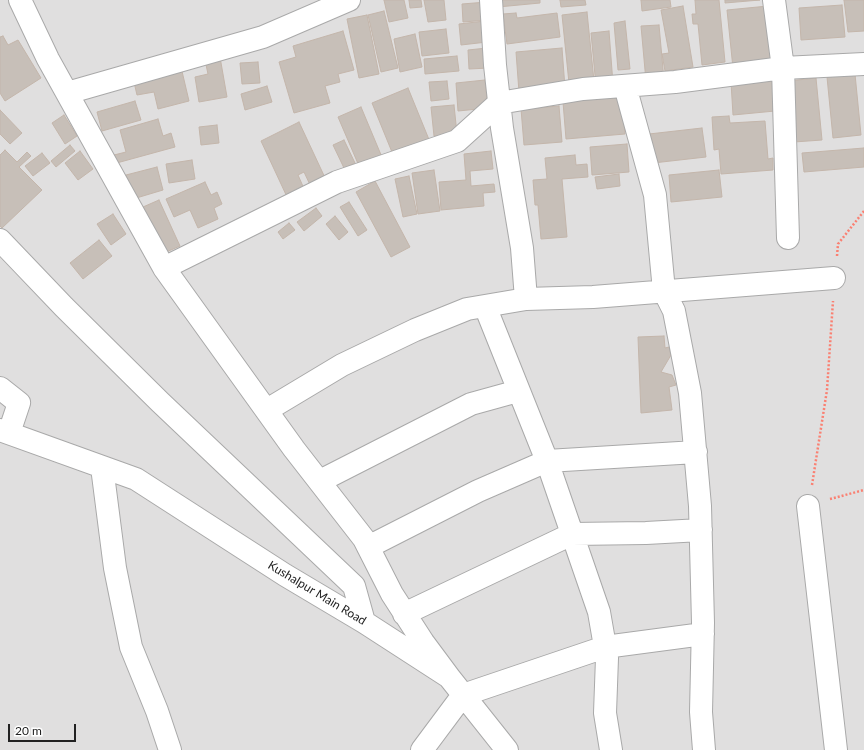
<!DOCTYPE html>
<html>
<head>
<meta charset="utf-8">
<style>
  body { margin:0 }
  #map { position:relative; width:864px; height:750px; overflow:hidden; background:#f2efe9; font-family:Lato,sans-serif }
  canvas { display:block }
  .scale { position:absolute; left:8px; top:724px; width:68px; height:18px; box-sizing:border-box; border:2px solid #222; border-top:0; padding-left:5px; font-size:12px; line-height:14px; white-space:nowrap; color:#222; -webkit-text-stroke:3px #fff; paint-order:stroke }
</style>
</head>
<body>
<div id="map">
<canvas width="864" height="750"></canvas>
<div class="scale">20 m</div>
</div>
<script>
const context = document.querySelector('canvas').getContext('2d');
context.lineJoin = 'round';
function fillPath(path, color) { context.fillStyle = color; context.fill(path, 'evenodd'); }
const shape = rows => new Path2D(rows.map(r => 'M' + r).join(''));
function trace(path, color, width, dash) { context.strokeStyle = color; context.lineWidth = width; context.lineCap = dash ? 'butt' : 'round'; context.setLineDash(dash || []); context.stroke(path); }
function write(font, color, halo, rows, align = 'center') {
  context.font = font + ' Lato,sans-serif'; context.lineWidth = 3; context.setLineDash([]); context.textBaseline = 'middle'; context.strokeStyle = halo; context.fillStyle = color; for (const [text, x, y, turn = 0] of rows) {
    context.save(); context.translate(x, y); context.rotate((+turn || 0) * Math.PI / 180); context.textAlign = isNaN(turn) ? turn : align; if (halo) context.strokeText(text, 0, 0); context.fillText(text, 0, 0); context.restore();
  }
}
const residential = shape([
  [0,0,864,0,864,750,0,750]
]);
const building = shape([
  [384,0,404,0,408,18,389,22,384,0],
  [409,0,421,0,422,7,410,8,409,0],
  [424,0,444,0,446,20,428,22,424,0],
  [497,0,540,0,540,3,498,7,497,0],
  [560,0,585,0,586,5,561,7,560,0],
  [641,0,670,0,671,7,642,11,641,0],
  [695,0,719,0,725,62,702,65,698,24,693,24,692,14,696,14,695,0],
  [725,0,760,0,725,3,725,0],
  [844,0,864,0,864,31,848,32,844,0],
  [487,2,488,20,463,22,462,4,487,2],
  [842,5,845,37,801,40,799,8,842,5],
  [683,6,693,67,665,71,662,54,669,53,661,10,683,6],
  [768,6,774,64,733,68,727,10,768,6],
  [384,11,398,68,381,72,368,15,384,11],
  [587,12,594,81,569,83,562,15,587,12],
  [516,13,517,18,557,13,560,37,507,44,503,14,516,13],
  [367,15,379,74,359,78,347,19,367,15],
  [485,21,487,42,461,45,459,24,485,21],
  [625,21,630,69,618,70,614,23,625,21],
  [659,25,664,80,646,81,641,26,659,25],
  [446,29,449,53,422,56,419,32,446,29],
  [343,31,354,70,338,74,340,82,325,86,330,103,294,113,279,62,296,57,293,46,343,31],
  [609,31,613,84,596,86,591,33,609,31],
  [415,34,422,67,400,72,394,39,415,34],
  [3,36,8,45,18,40,41,78,5,101,0,93,0,37,3,36],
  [487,48,489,68,469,69,468,50,487,48],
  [562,48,565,88,519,92,516,52,562,48],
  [457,56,459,71,425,74,424,59,457,56],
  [220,57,227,97,199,102,195,77,208,74,205,60,220,57],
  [258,62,260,83,242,84,240,63,258,62],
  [181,67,189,101,158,109,154,92,137,95,133,78,181,67],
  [855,74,861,135,833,138,827,77,855,74],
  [816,78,822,140,794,142,788,81,816,78],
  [772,79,775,111,733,115,731,82,772,79],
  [485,80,488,108,458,111,456,83,485,80],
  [447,81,449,99,431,101,429,82,447,81],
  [267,86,272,102,245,110,241,94,267,86],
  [408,88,430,142,394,157,372,103,408,88],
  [622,97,625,134,566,139,563,102,622,97],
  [135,101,141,120,102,131,97,112,135,101],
  [454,105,457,134,434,136,431,107,454,105],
  [559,106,562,142,524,145,521,109,559,106],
  [361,107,384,162,362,173,338,117,361,107],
  [0,110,22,133,10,144,0,134,0,110],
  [64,115,77,136,65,144,52,123,64,115],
  [729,116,730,123,765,121,768,159,773,158,773,170,721,174,719,149,714,150,712,117,729,116],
  [158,119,163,136,171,133,175,147,113,164,110,156,126,152,120,130,158,119],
  [299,122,327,182,312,189,304,172,298,175,305,191,288,199,261,141,299,122],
  [217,125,219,143,201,145,199,127,217,125],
  [702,128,706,157,653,163,649,134,702,128],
  [344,140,355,163,344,168,333,145,344,140],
  [627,144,629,172,592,175,590,147,627,144],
  [70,145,75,151,56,167,51,161,70,145],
  [864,148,864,167,804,172,802,153,864,148],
  [5,150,17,162,27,152,31,156,19,167,42,190,2,228,0,226,0,155,5,150],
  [80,151,93,169,78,180,65,163,80,151],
  [491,151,493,169,470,171,471,186,494,184,495,192,483,193,484,206,441,210,439,182,466,180,464,154,491,151],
  [42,153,50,163,33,176,25,166,42,153],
  [575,155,576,165,587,164,588,177,562,179,567,237,541,239,538,205,535,205,533,180,547,179,545,158,575,155],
  [192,160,195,179,169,183,166,164,192,160],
  [157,167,163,190,133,199,126,175,157,167],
  [434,170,440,211,418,214,412,173,434,170],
  [719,170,722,197,671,202,669,175,719,170],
  [619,174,620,186,597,189,595,177,619,174],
  [409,176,417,214,403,217,395,179,409,176],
  [375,181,410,247,391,257,356,192,375,181],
  [205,182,211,195,217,192,222,204,214,208,218,219,198,228,190,210,174,217,166,199,205,182],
  [159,200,180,246,164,253,143,207,159,200],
  [349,202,367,230,358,236,340,207,349,202],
  [316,208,322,216,304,231,297,222,316,208],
  [113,214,126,234,111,245,97,224,113,214],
  [335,216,348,232,339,240,326,224,335,216],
  [289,223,295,230,283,239,278,232,289,223],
  [99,240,112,256,83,279,70,263,99,240],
  [664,336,665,348,669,347,671,355,661,372,672,375,676,385,669,387,672,410,641,413,638,337,664,336]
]);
const path = shape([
  [837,256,838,244,864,211],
  [812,485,827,390,833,301],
  [830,499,864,490]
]);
const minor = shape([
  [20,0,48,59,164,268,294,449,364,539,392,594,423,642,449,677],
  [491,0,495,65,502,128,522,248,526,299],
  [774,0,783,68,788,238],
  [625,86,655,195,664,291,674,311,690,393,700,506,703,623,701,712,704,750],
  [67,93,263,37,349,0],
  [0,240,64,307,160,402,354,586,364,622],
  [164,268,337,182,457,141,499,103,583,89,675,82,783,68,864,64],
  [485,306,547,461,599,612,607,658,605,713,611,750],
  [0,388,19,403,9,433],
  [267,410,342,365,415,330,467,309,526,299,593,297,834,278],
  [0,430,136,479,285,575,364,622,449,677,507,750],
  [102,467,115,568,131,647,157,711,170,750],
  [320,481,471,404,518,391],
  [808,506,836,750],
  [368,547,478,491,547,461,696,452],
  [404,614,572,534,646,533,701,530],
  [422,750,463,695,605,647,703,634]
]);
const streetNames = [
  ["Kushalpur Main Road",317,593,31]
];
fillPath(residential, '#e0dfdf');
fillPath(building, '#c7bfb8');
trace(building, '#c4b6ab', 1);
trace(minor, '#a9a9a9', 24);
trace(path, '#fa8072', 2.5, [2, 2]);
trace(minor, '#fff', 22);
write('12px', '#222', '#fff', streetNames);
</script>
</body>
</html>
